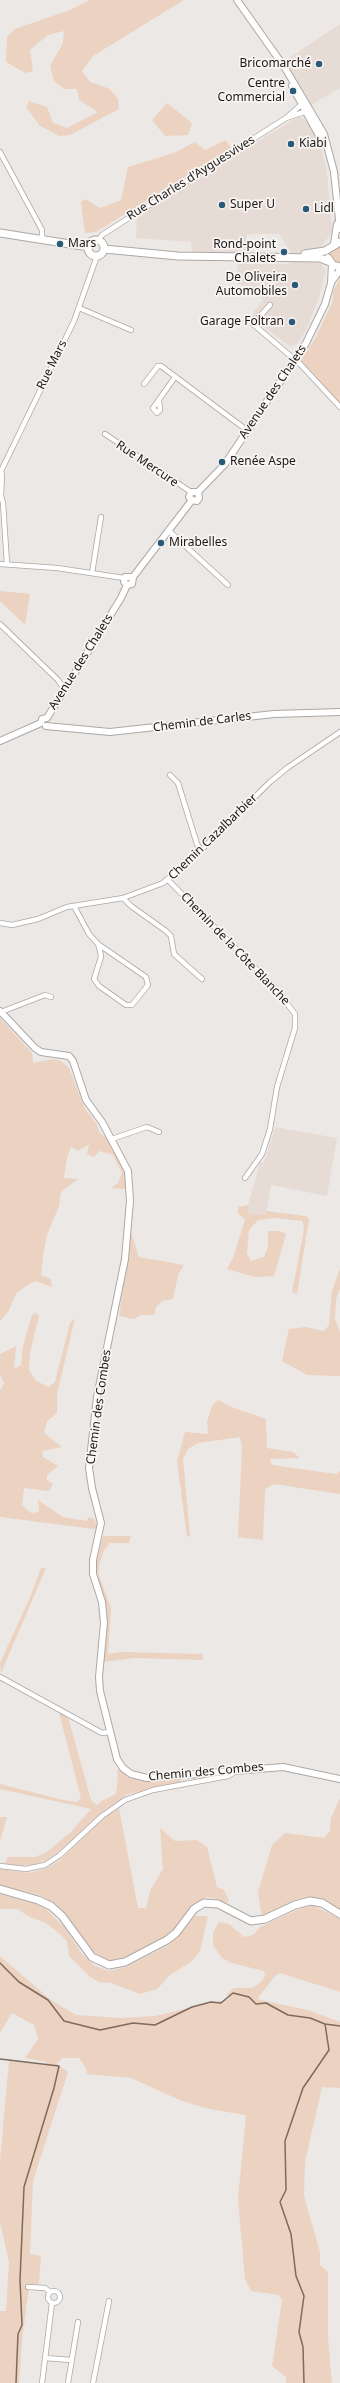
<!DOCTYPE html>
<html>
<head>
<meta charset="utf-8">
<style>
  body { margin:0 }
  canvas { display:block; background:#ebe8e5 }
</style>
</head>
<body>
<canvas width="340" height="2383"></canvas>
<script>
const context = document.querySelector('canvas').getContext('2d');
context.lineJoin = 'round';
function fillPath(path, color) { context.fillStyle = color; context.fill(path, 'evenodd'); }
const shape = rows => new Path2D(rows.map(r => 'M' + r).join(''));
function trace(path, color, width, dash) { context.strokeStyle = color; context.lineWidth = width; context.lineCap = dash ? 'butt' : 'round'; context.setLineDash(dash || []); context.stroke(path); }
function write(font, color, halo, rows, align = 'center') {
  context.font = font + ' "Noto Sans",sans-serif'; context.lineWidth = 3.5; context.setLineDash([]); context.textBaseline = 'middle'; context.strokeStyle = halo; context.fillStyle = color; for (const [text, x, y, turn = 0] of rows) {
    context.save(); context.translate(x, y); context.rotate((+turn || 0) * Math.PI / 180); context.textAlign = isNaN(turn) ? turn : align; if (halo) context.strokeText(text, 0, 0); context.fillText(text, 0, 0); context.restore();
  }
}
const built = shape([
  [340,24,340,88,311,105,283,62],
  [299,116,307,121,321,148,327,171,332,232,321,247,322,265,326,270,319,298,306,330,298,343,291,347,250,317,263,300,251,286,239,285,237,263,289,264,290,251,279,234,247,234,247,253,192,254,191,242,136,238,137,216],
  [275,1127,337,1138,327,1196,271,1185,266,1215,249,1214,248,1205,260,1162,264,1163]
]);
const green = shape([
  [90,0,184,0,93,56,82,71,90,82,110,89,118,99,119,109,70,135,59,136,40,126,26,107,29,101,47,107,53,123,67,128,98,112,79,100,77,89,64,89,54,81,50,66,63,43,64,31,48,35,30,50,33,71,25,73,6,62,7,37,15,29,70,10],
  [167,103,192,123,188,135,165,136,152,120],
  [226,140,231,148,96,232,85,233,81,202,85,199,100,208,121,200,128,167,174,153,195,142,205,150],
  [340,245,340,265,337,264,331,259,330,254,331,250],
  [340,278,340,405,299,363,315,339,333,301,333,292],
  [0,591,30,594,25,625,0,601],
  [0,1018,32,1053,33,1063,53,1059,61,1061,69,1068,85,1109,96,1123,100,1133,107,1138,126,1171,126,1189,111,1188,118,1183,122,1173,113,1155,99,1151,94,1157,87,1154,89,1144,78,1151,71,1147,67,1158,64,1178,78,1179,61,1192,59,1206,47,1235,43,1256,41,1275,51,1279,52,1287,35,1281,26,1286,16,1294,8,1312,0,1321],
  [248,1205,249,1214,265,1215,266,1211,305,1216,309,1219,297,1294,292,1292,303,1235,304,1226,302,1221,274,1218,258,1220,249,1230,247,1253,251,1261,264,1257,268,1247,268,1231,279,1231,286,1234,274,1276,255,1277,227,1269,233,1258,245,1220,238,1213,238,1207],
  [131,1232,139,1257,184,1265,178,1275,173,1299,162,1301,156,1307,154,1315,141,1315,134,1319,119,1316],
  [340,1269,340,1288,336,1299,335,1319,340,1332,340,1376,307,1375,282,1361,289,1329,306,1327,324,1331,329,1325,332,1291],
  [36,1313,39,1316,30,1352,29,1370,36,1381,49,1387,55,1382,70,1323,75,1318,57,1394,57,1413,47,1421,44,1433,62,1447,42,1451,43,1457,58,1466,47,1475,47,1480,53,1484,49,1491,24,1488,22,1505,31,1513,39,1512,38,1500,63,1517,86,1521,89,1517,94,1519,98,1527,94,1529,0,1517,0,1391,4,1383,0,1375,0,1354,16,1346,14,1369,21,1365,23,1346,32,1315],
  [218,1400,234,1408,266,1419,267,1448,293,1452,300,1458,270,1459,272,1465,336,1474,340,1471,340,1494,274,1484,265,1489,263,1540,238,1537,242,1447,240,1437,198,1443,188,1449,183,1459,190,1535,187,1537,177,1461,185,1432,208,1434,207,1421,213,1404],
  [103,1536,131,1536,129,1543,110,1543,104,1550,99,1565,99,1576,111,1608,108,1654,122,1652,203,1654,203,1660,135,1658,103,1662,107,1610,98,1578,96,1562],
  [41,1568,46,1568,1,1673,0,1663,31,1595],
  [59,1712,68,1717,91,1800,94,1803,98,1805,101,1801,116,1794,118,1777,117,1770,121,1769,129,1776,140,1781,160,1781,180,1779,181,1782,128,1794,103,1811,64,1847,48,1859,36,1864,20,1866,5,1864,8,1857,35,1857,45,1853,71,1832,91,1809,0,1789,0,1784,63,1800,77,1802,81,1798],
  [340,1798,340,1910,319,1899,310,1897,300,1899,262,1917,258,1892,272,1845,285,1833,324,1838,330,1831,331,1818],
  [119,1808,138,1908,146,1908,150,1891,163,1869,160,1828,175,1841,197,1840,207,1847,217,1887,224,1890,229,1901,226,1903,217,1899,206,1897,188,1910,170,1934,133,1955,111,1961,103,1960,91,1950,70,1919,57,1905,40,1895,0,1885,0,1869,30,1873,47,1868,59,1861,103,1819],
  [0,1817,7,1817,0,1841],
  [0,1894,43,1906,65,1928,82,1954,95,1966,109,1971,126,1967,167,1946,179,1936,195,1916,208,1916,200,1951,191,1962,170,1975,157,1989,140,1994,111,1983,99,1982,89,1976,69,1956,67,1941,58,1932,44,1922,30,1917,17,1909,0,1909],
  [310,1904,340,1919,340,1992,280,1973,275,1976,257,1999,311,2011,340,2022,340,2088,322,2087,305,2162,304,2196,320,2252,320,2265,328,2272,328,2338,332,2383,286,2383,286,2377,272,2366,282,2300,278,2295,251,2291,245,2279,238,2199,246,2115,209,2109,182,2101,131,2078,87,2074,86,2068,79,2058,62,2058,57,2064,68,2072,33,2181,30,2254,41,2256,39,2284,29,2288,22,2340,19,2383,0,2383,0,2311,6,2311,9,2262,0,2222,0,2161,9,2061,46,2065,47,2062,25,2058,38,2039,34,2025,12,2013,0,2033,0,1956,51,2000,76,2015,120,2018,155,2016,229,1999,227,1994,234,1988,252,1988,261,1982,265,1976,264,1971,231,1963,221,1957,213,1945,213,1933,219,1922,229,1924,244,1937,253,1935,260,1927]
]);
const stream = shape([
  [0,1963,19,1982,48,2000,64,2021,100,2030,133,2023,155,2025,192,2007,211,2002,221,2003,233,1993,249,1997,256,2004,266,2003,288,2015,310,2018,325,2024,340,2026],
  [0,2059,59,2066,54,2088,24,2187,20,2280,22,2325,18,2334,16,2383],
  [304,2383,303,2347,299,2332,304,2296,296,2276,291,2234,280,2202,286,2190,285,2141,303,2088,329,2050,325,2024]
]);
const minor = shape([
  [286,118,307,111],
  [0,152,42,230,42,238],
  [98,241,102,235,286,118,302,104,305,105],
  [270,305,253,324,301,365,340,407],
  [79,308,131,330],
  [144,384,158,366,161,366,248,431],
  [159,400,160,410,157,413,153,408,175,377],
  [105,434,191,492],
  [1,471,74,321,97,256],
  [0,473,1,471,2,475,1,495],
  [0,492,3,503,7,564],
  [168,530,228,585],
  [0,564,57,568,124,578],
  [92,573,101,517],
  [0,624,58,680,64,689],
  [170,775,178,783,197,844,201,850],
  [168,880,273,986,295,1014,295,1028,277,1087,270,1129,262,1154,245,1178],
  [123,898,131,906,166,931,171,936,174,954,202,979],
  [74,906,89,934,98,944,100,951,101,957,94,979,99,986,126,1005,132,1005,148,985,146,977,98,944],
  [0,923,12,925,38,919,67,907,123,898,163,883,201,850,270,782,287,768,340,732],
  [1,1012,45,995,51,997],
  [112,1139,147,1127,159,1132],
  [0,1677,102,1733,110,1732],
  [0,1866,26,1869,45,1865,60,1855,102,1816,125,1800,153,1790,228,1776,233,1773,234,1770],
  [28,2287,45,2288,50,2292],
  '48 2297a6 6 0 1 1 12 0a6 6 0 1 1-12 0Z',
  [45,2358,71,2360],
  [42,2383,52,2303],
  [68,2383,78,2322],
  [93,2383,109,2301]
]);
const tertiary = shape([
  [237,0,285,68,324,134,334,172,340,229],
  [292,86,323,143],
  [334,244,337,224],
  [332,281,340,270],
  [192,500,189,497,191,492,198,492,225,464,306,343,325,304,331,283,332,264],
  [192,500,197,501,199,498,198,492],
  [127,585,132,584,133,577,192,500],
  [127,585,124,582,125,577,133,577],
  [46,726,110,732,274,714,340,712],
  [0,741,41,723,42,719,47,718,121,598,127,585],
  [0,1011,35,1048,41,1052,69,1056,73,1061,86,1100,102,1122,128,1171,130,1201,125,1259,97,1397,89,1468,92,1488,101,1523,93,1560,93,1574,102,1602,104,1623,99,1677,100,1691,117,1759,123,1768,131,1774,147,1778,283,1767,340,1779]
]);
const secondary = shape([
  [0,233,89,247],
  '88 248a8 8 0 1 1 16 0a8 8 0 1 1-16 0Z',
  [104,249,178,256,320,258,330,262],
  [305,254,325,251,340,242],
  [328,258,333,265,340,267],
  [0,1889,38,1900,51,1906,62,1916,92,1957,109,1965,125,1962,167,1940,176,1933,194,1909,204,1903,218,1904,251,1921,265,1919,295,1905,310,1901,322,1903,340,1914]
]);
const markers = [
  [319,64,4,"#295b78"],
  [293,91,4,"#295b78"],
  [291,144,4,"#295b78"],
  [222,205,4,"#295b78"],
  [306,209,4,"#295b78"],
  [60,244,4,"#295b78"],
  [284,252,4,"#295b78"],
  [295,285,4,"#295b78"],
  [292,322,4,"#295b78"],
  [222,462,4,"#295b78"],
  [161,543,4,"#295b78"]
];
const poiNames = [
  ["Bricomarché",311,64,"right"],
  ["Centre",285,84,"right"],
  ["Commercial",285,98,"right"],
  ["Kiabi",299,144],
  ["Super U",230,205],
  ["Lidl",314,209],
  ["Mars",68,244],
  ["Rond-point",276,245,"right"],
  ["Chalets",276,259,"right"],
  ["De Oliveira",287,278,"right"],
  ["Automobiles",287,292,"right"],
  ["Garage Foltran",284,322,"right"],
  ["Renée Aspe",230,462],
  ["Mirabelles",169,543]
];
const streetNames = [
  ["Rue Charles d'Ayguesvives",191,178,-32],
  ["Rue Mars",52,365,-64],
  ["Avenue des Chalets",273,392,-56],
  ["Rue Mercure",147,464,34],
  ["Avenue des Chalets",81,662,-58],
  ["Chemin de Carles",202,722,-7],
  ["Chemin Cazalbarbier",213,837,-44],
  ["Chemin de la Côte Blanche",235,949,46],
  ["Chemin des Combes",99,1407,-82],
  ["Chemin des Combes",206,1772,-5]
];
fillPath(built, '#e7dcd5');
fillPath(green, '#ecd2c0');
trace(stream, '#7f6a5c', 1.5);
trace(minor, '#aca8a6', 6);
trace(tertiary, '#aca8a6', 8);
trace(secondary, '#aca8a6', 9);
trace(minor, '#fff', 4.5);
trace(tertiary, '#fff', 6);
trace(secondary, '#fff', 7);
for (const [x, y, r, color] of markers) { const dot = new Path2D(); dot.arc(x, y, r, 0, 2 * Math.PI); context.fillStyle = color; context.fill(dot); trace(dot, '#f9f5f2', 1.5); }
write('12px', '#191717', '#f9f5f2', poiNames, 'left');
write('12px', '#191717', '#f9f5f2', streetNames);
</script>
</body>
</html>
